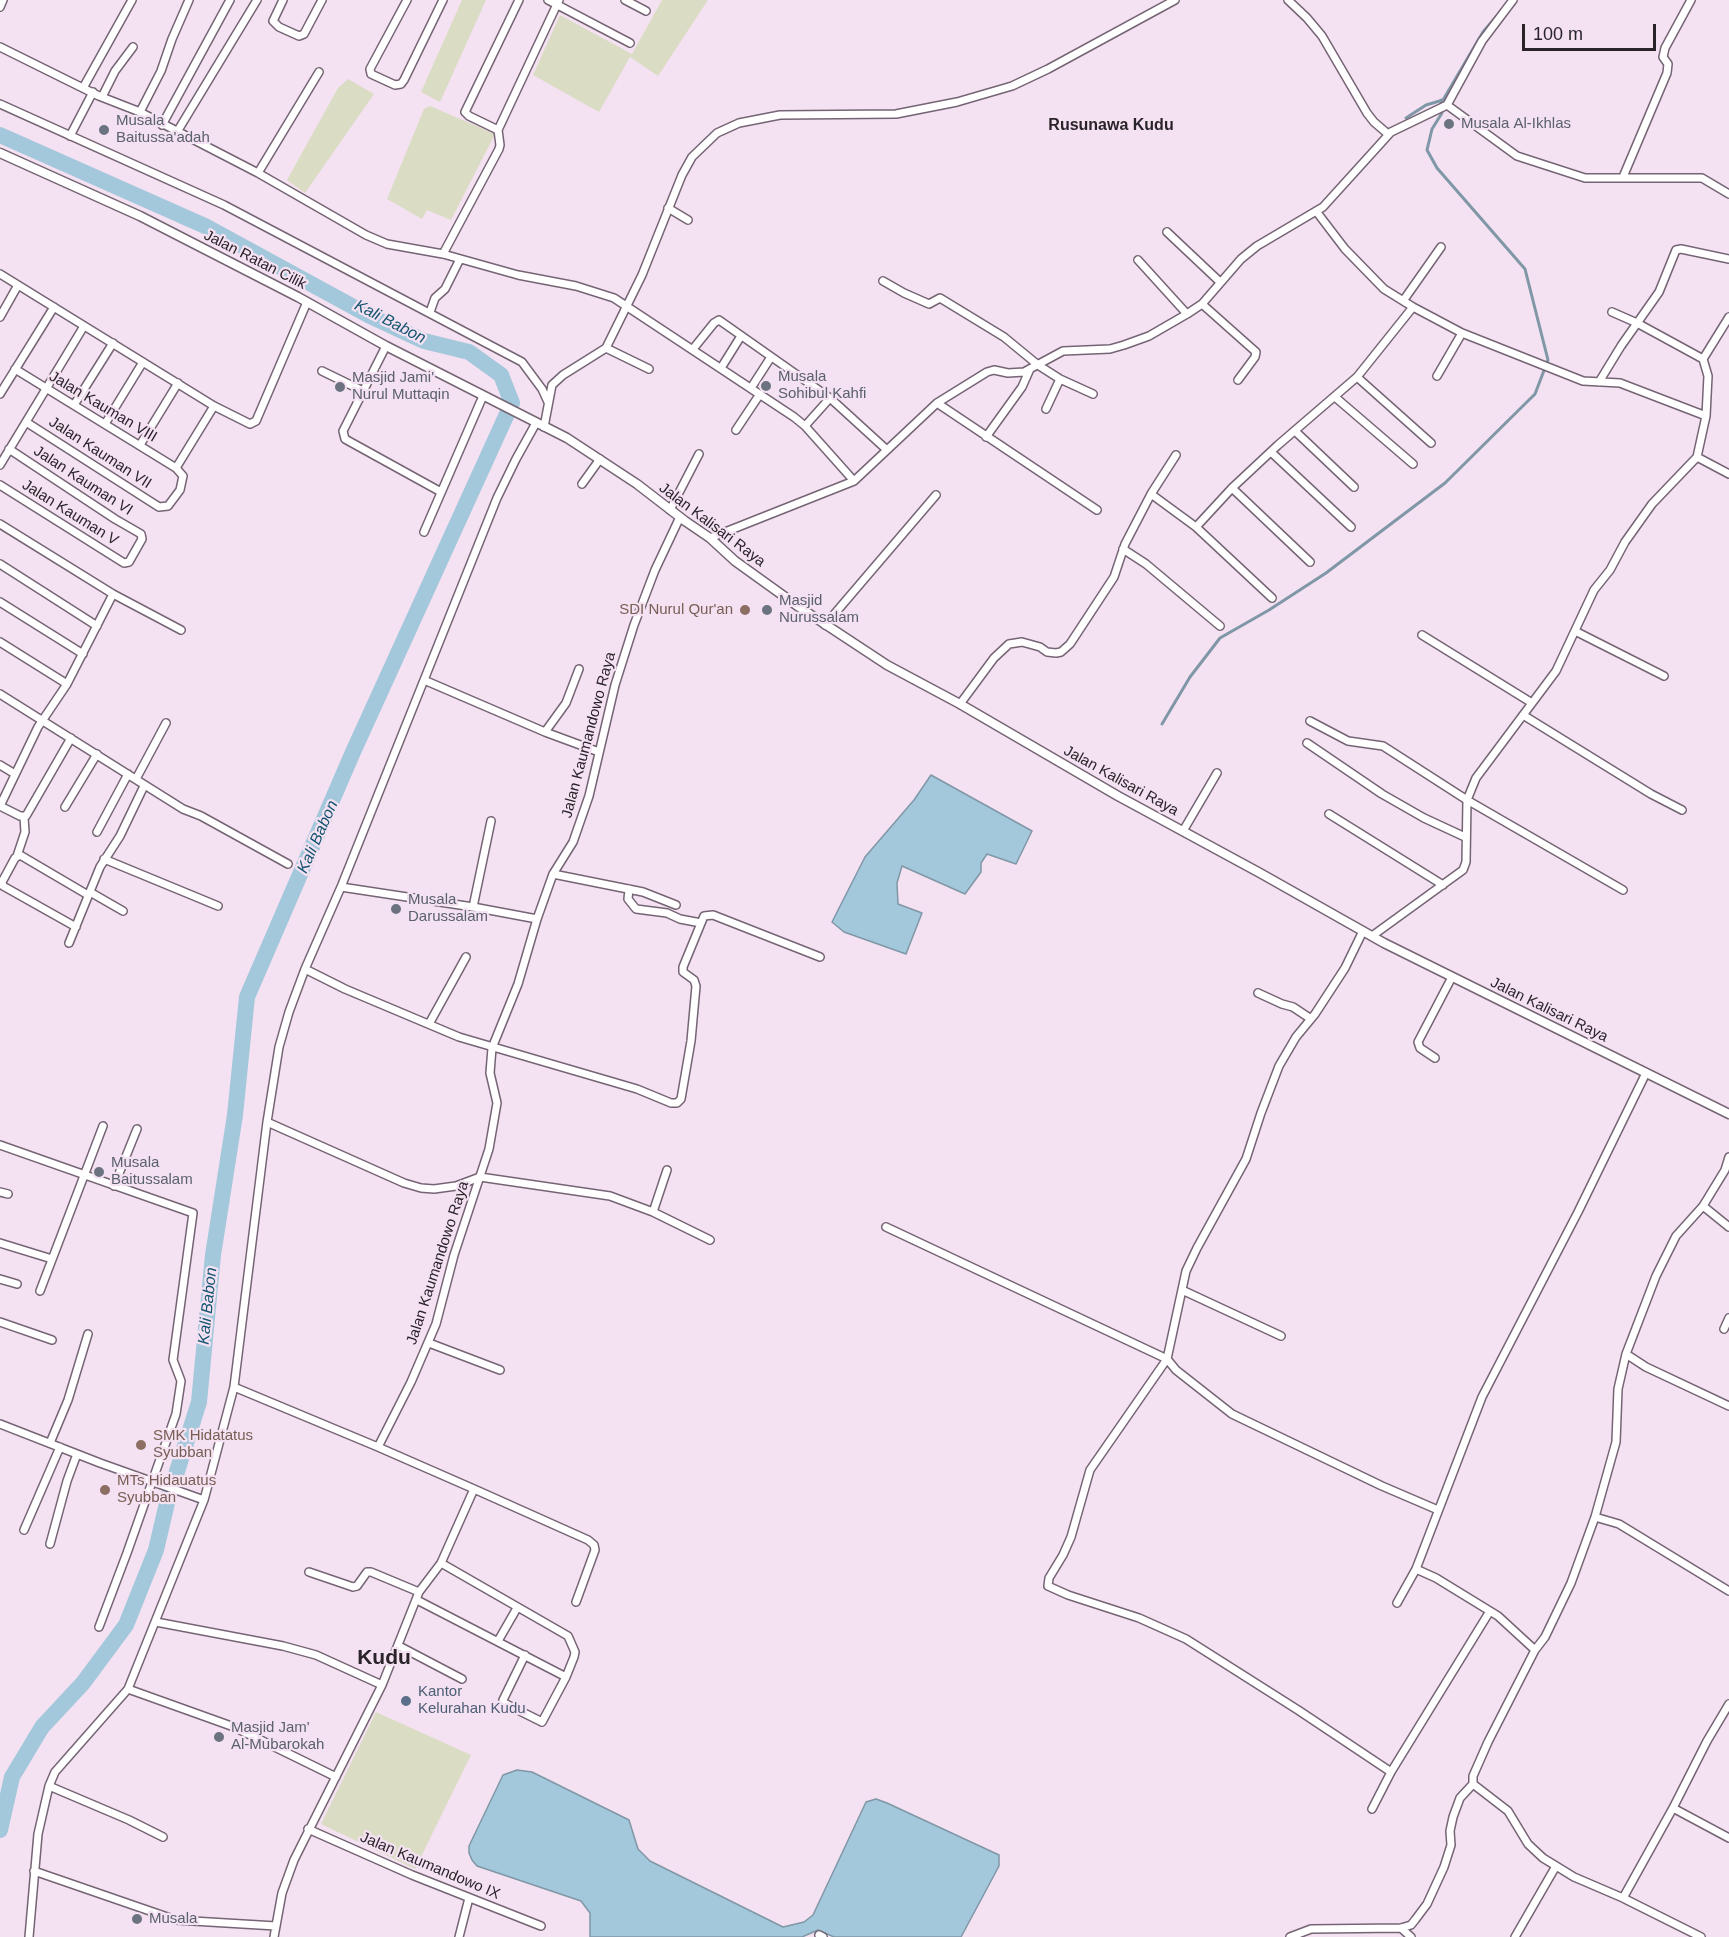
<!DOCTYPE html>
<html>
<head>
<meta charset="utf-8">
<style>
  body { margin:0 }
  #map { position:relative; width:1729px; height:1937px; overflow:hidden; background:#f4e1f2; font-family:Arial,sans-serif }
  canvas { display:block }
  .scale { position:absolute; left:1522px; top:24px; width:134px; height:27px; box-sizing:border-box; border:3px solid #2a242a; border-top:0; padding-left:8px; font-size:18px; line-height:21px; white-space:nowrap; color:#2a242a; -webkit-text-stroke:4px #f4e1f2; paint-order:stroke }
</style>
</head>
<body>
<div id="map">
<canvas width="1729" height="1937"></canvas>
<div class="scale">100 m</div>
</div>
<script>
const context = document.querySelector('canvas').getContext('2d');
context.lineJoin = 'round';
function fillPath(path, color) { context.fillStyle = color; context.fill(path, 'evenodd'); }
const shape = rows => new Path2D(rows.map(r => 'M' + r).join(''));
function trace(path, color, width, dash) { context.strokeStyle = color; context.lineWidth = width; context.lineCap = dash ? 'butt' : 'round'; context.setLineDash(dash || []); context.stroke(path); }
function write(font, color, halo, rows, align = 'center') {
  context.font = font + ' Arial,sans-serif'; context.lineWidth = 4.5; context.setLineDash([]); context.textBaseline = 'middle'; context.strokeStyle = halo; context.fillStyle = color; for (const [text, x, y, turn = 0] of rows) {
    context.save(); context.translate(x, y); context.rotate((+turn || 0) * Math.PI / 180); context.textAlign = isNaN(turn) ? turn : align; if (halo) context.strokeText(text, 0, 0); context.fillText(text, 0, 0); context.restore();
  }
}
const green = shape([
  [462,0,486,0,440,102,421,92],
  [662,0,708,0,658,76,630,57,599,112,533,75,560,15,632,54],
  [348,79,374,94,305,193,287,180,338,88],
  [430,106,495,134,451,220,427,210,422,219,387,199,424,109],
  [376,1712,471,1755,415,1869,321,1824]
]);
const water = shape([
  [931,775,1032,831,1016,864,987,854,981,863,981,872,965,894,902,866,897,883,898,904,922,913,906,954,844,932,832,922,865,857,914,800,931,775],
  [517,1770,532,1772,629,1820,638,1849,650,1861,783,1927,804,1922,813,1915,866,1802,876,1799,887,1803,999,1855,999,1866,961,1937,834,1937,818,1930,802,1937,590,1937,590,1913,581,1901,477,1866,472,1860,469,1853,469,1846,503,1775,517,1770]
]);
const stream = shape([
  [1406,118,1426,105,1443,100,1483,32,1501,11],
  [1162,724,1190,677,1220,638,1269,610,1326,573,1445,483,1535,394,1548,360,1525,269,1437,168,1427,150,1432,129,1442,113,1441,100]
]);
const river = shape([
  [0,135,205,226,370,316,424,341,469,352,501,375,512,403,353,752,247,997,235,1115,213,1255,199,1402,167,1503,156,1550,126,1625,83,1683,42,1727,12,1777,0,1830]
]);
const minor = shape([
  [283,0,273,21,279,27,299,36,304,34,322,0],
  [407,0,370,69,371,74,395,85,401,84,404,80,443,0],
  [548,0,630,43],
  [625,0,646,11],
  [1288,0,1307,18,1322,36,1367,113,1374,122,1388,134],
  [0,7,3,0],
  [0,47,99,96,140,112,258,173,366,235,387,244,443,254,518,275,576,286,614,298,794,417,805,426,854,481],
  [83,88,132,0],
  [102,97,115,71,133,47],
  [0,104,224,205,522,362,542,389,548,402],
  [1447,105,1517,156,1585,178,1702,178,1729,194],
  [140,112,161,71,172,39,189,0],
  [162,125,230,0],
  [498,130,469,116,465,112,519,0],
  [498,130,559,0],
  [177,132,257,0],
  [70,136,93,92],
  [258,173,319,72],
  [1623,177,1667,73,1668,64,1663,57,1665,48,1691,0],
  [668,208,688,220],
  [1316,211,1345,249,1384,289,1413,307,1462,333,1583,381,1620,383,1706,416],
  [1167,232,1220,282],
  [443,254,499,149,500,145,498,130],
  [1138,260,1187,314],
  [0,274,214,406,250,424,256,421,307,302],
  [883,281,904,293,929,304,940,298,1004,337,1038,365,1060,379,1093,394],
  [1403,301,1441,247],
  [1202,304,1256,352,1255,357,1238,380],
  [430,312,435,298,445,289,460,259],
  [1612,312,1637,323,1703,359],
  [0,317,18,285],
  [386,346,343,431,345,439,441,492],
  [606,348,649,369],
  [693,349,714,323,719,320,830,398,887,450],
  [721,368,741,336],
  [15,369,176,468,183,476,180,490,168,506,159,507,26,422],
  [322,371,363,391],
  [1437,376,1462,333],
  [1357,377,1431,443],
  [1599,382,1621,346,1659,292,1676,250,1681,249,1729,259],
  [751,388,771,357],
  [0,394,54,307],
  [1335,397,1413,464],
  [937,403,1097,510],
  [74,405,113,343],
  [1046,409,1060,379],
  [105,424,143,362],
  [805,426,830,398],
  [544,427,552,385,563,375,606,348,642,275,682,175,692,157,717,133,739,123,780,115,896,114,957,102,1012,86,1048,69,1175,0],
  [736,430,760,394],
  [1295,431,1354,487],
  [986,437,1022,387,1030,369],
  [140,445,178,383],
  [1271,452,1351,527],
  [1697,457,1729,474],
  [0,465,84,326],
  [176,468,214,406],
  [582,484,600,459],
  [0,485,124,563,129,562,142,539,141,534,115,519,9,449],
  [1232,488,1310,562],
  [1151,494,1196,527,1272,598],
  [670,510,699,454],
  [0,524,113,594,181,630],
  [1196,527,1232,488,1278,445,1357,377,1413,307],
  [424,532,483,396],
  [710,538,854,481,937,403,987,372,994,370,1008,373,1024,372,1063,351,1110,349,1124,345,1149,336,1187,314,1202,304,1241,259,1257,246,1323,207,1391,132,1447,105,1482,41,1513,0],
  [1123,549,1146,564,1220,626],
  [0,564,97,626],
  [0,602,83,654],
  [825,625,936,495],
  [1575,631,1664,676],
  [1422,635,1532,703],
  [0,642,67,684],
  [424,680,545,732,599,752],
  [0,694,183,809,201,816,288,864],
  [960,704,994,658,1009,644,1022,642,1040,647,1047,652,1056,653,1061,652,1070,644,1114,577,1125,544,1151,494,1176,455],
  [1523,715,1651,794,1682,810],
  [1310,721,1348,741,1383,746,1467,800,1623,890],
  [545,732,566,703,579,669],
  [71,738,26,816,20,816,0,806,38,727,67,684,113,594],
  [1307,743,1382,794,1424,818,1465,837],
  [0,765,15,774],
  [136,779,166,723],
  [65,807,97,754],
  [1329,814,1443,885],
  [1183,831,1217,773],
  [97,832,128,774],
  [17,856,25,832,24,817],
  [104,859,218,906],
  [553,874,643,892,676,905],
  [341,887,473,907,537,919],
  [629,889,628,899,636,909,667,913,680,919,701,923],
  [90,892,123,911],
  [473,907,491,821],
  [76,927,3,886,2,882,15,858,20,855,88,895],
  [1363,931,1345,968,1315,1014,1296,1037,1279,1066,1261,1113,1246,1159,1197,1248,1186,1271,1167,1359,1090,1470,1071,1537,1063,1555,1049,1578,1048,1586,1068,1595,1139,1618,1186,1639,1298,1710,1391,1772,1490,1611],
  [1372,936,1463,870,1466,862,1467,800,1476,778,1556,671,1594,590,1610,570,1625,542,1652,504,1697,457,1706,416,1708,376,1703,359,1729,317],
  [69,943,100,867,120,836,144,786],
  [305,969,345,989,459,1037,637,1089,671,1103,677,1103,681,1099,691,1041,696,986,694,980,683,972,683,967,704,916,713,915,820,957],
  [1258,993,1282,1004,1293,1007,1311,1019],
  [429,1024,466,957],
  [1435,1058,1420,1048,1418,1042,1452,977],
  [267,1122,404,1183,421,1188,434,1189,456,1186,480,1177,610,1196,653,1212,710,1240],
  [0,1145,193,1213,173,1360,181,1381,176,1414,127,1553,99,1627],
  [114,1186,137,1129],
  [0,1192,8,1194],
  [1703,1206,1729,1227],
  [653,1212,667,1170],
  [886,1227,1167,1359,1176,1370,1232,1414,1382,1486,1438,1510],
  [0,1243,52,1259],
  [0,1279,17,1284],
  [1182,1290,1281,1336],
  [40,1291,103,1126],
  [0,1322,52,1340],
  [1724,1329,1729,1318],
  [429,1343,500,1370],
  [1626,1354,1646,1367,1729,1406],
  [234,1387,378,1447],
  [0,1424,100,1463,204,1500],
  [50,1443,68,1400,88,1334],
  [474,1489,588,1540,594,1545,595,1550,576,1602],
  [1595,1517,1619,1524,1729,1591],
  [24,1530,60,1447],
  [50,1544,67,1481,77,1454],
  [441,1563,568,1636,575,1652,574,1657,566,1677,542,1722,504,1703,503,1700,525,1655],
  [1416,1569,1436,1578,1498,1616,1535,1650,1545,1637,1571,1583,1595,1517,1616,1442,1618,1389,1626,1354,1656,1276,1676,1236,1703,1206,1725,1170,1729,1157],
  [309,1572,353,1587,357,1586,367,1572,371,1572,419,1592],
  [417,1600,566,1677],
  [1397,1603,1416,1569,1482,1397,1578,1212,1646,1073],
  [156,1622,283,1646,316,1655,382,1685],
  [498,1641,517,1608],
  [399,1646,462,1679],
  [128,1689,234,1727,336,1777],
  [1473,1784,1508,1811,1528,1844,1543,1858,1574,1877,1623,1898,1701,1937],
  [49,1786,129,1820,163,1837],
  [1673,1808,1729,1838],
  [1372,1809,1391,1772],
  [308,1829,412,1875,541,1926],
  [34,1871,176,1920,276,1926],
  [1623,1898,1673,1808,1707,1741,1729,1704],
  [1401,1928,1411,1937],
  [819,1935,823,1937],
  [29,1937,38,1834,49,1786,55,1772,128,1689,204,1500,234,1387,267,1122,279,1047,289,1012,305,969,341,887,497,498,516,459,536,423],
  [274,1937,282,1893,294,1860,382,1685,419,1592,441,1563,474,1489,378,1447,411,1382,436,1324,454,1255,489,1149,497,1103,490,1073,492,1048,518,984,537,919,553,874,573,842,589,796,615,685,634,625,655,570,680,517],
  [459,1937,469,1898],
  [1290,1937,1311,1929,1401,1928,1411,1925,1415,1920,1427,1904,1444,1867,1451,1845,1450,1831,1453,1817,1460,1798,1473,1784,1473,1776,1488,1742,1535,1650],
  [1515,1937,1556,1866]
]);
const tertiary = shape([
  [0,153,140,216,298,297,386,346,567,438,637,484,685,521,710,538,735,561,799,607,887,665,960,704,1118,796,1260,873,1384,943,1729,1114]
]);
const markers = [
  [1449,124,6,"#6b7280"],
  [104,130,6,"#6b7280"],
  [766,386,6,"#6b7280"],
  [340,387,6,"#6b7280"],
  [745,610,6,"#8d6e63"],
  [767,610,6,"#6b7280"],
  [396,909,6,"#6b7280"],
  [99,1172,6,"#6b7280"],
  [141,1445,6,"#8d6e63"],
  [105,1490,6,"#8d6e63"],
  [406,1701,6,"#5c6f8a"],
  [219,1737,6,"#6b7280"],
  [137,1919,6,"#6b7280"]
];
const worshipNames = [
  ["Musala",116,121],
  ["Baitussa'adah",116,138],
  ["Musala Al-Ikhlas",1461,124],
  ["Musala",778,377],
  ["Sohibul Kahfi",778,394],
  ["Masjid Jami'",352,378],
  ["Nurul Muttaqin",352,395],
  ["Masjid",779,601],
  ["Nurussalam",779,618],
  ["Musala",408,900],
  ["Darussalam",408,917],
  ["Musala",111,1163],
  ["Baitussalam",111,1180],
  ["Masjid Jam'",231,1728],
  ["Al-Mubarokah",231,1745],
  ["Musala",149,1919]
];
const streetNames = [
  ["Jalan Ratan Cilik",255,260,27],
  ["Jalan Kauman VIII",103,407,31],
  ["Jalan Kauman VII",100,453,33],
  ["Jalan Kauman VI",83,481,33],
  ["Jalan Kauman V",70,513,32],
  ["Jalan Kalisari Raya",712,525,37],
  ["Jalan Kaumandowo Raya",589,735,-75],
  ["Jalan Kalisari Raya",1121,781,29],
  ["Jalan Kalisari Raya",1549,1010,26],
  ["Jalan Kaumandowo Raya",438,1263,-72],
  ["Jalan Kaumandowo IX",430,1866,23]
];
const educationNames = [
  ["SDI Nurul Qur'an",733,610,"right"],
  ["SMK Hidatatus",153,1436],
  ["Syubban",153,1453],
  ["MTs Hidauatus",117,1481],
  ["Syubban",117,1498]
];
const serviceNames = [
  ["Kantor",418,1692],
  ["Kelurahan Kudu",418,1709]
];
const neighbourhoodNames = [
  ["Rusunawa Kudu",1111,126]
];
const waterNames = [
  ["Kali Babon",390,322,27],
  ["Kali Babon",318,837,-66],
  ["Kali Babon",208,1306,-84]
];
const districtNames = [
  ["Kudu",384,1658]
];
fillPath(green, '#daddc3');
fillPath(water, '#a4c8db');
trace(water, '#7f97a6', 1.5);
trace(stream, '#7f97a6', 3);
trace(river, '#a4c8db', 16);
trace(minor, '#756574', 10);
trace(tertiary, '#756574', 11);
trace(minor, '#fff', 7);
trace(tertiary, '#fff', 8);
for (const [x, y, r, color] of markers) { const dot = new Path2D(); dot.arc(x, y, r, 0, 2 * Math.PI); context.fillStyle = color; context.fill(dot); trace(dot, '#f4e1f2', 2); }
write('15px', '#5b616d', '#f4e1f2', worshipNames, 'left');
write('15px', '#2a242a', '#f4e1f2', streetNames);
write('15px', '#785e54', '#f4e1f2', educationNames, 'left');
write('15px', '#4e5e75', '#f4e1f2', serviceNames, 'left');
write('bold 16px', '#2a242a', '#f4e1f2', neighbourhoodNames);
write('italic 16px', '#135570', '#f4e1f2', waterNames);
write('bold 21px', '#2a242a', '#f4e1f2', districtNames);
</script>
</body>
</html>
